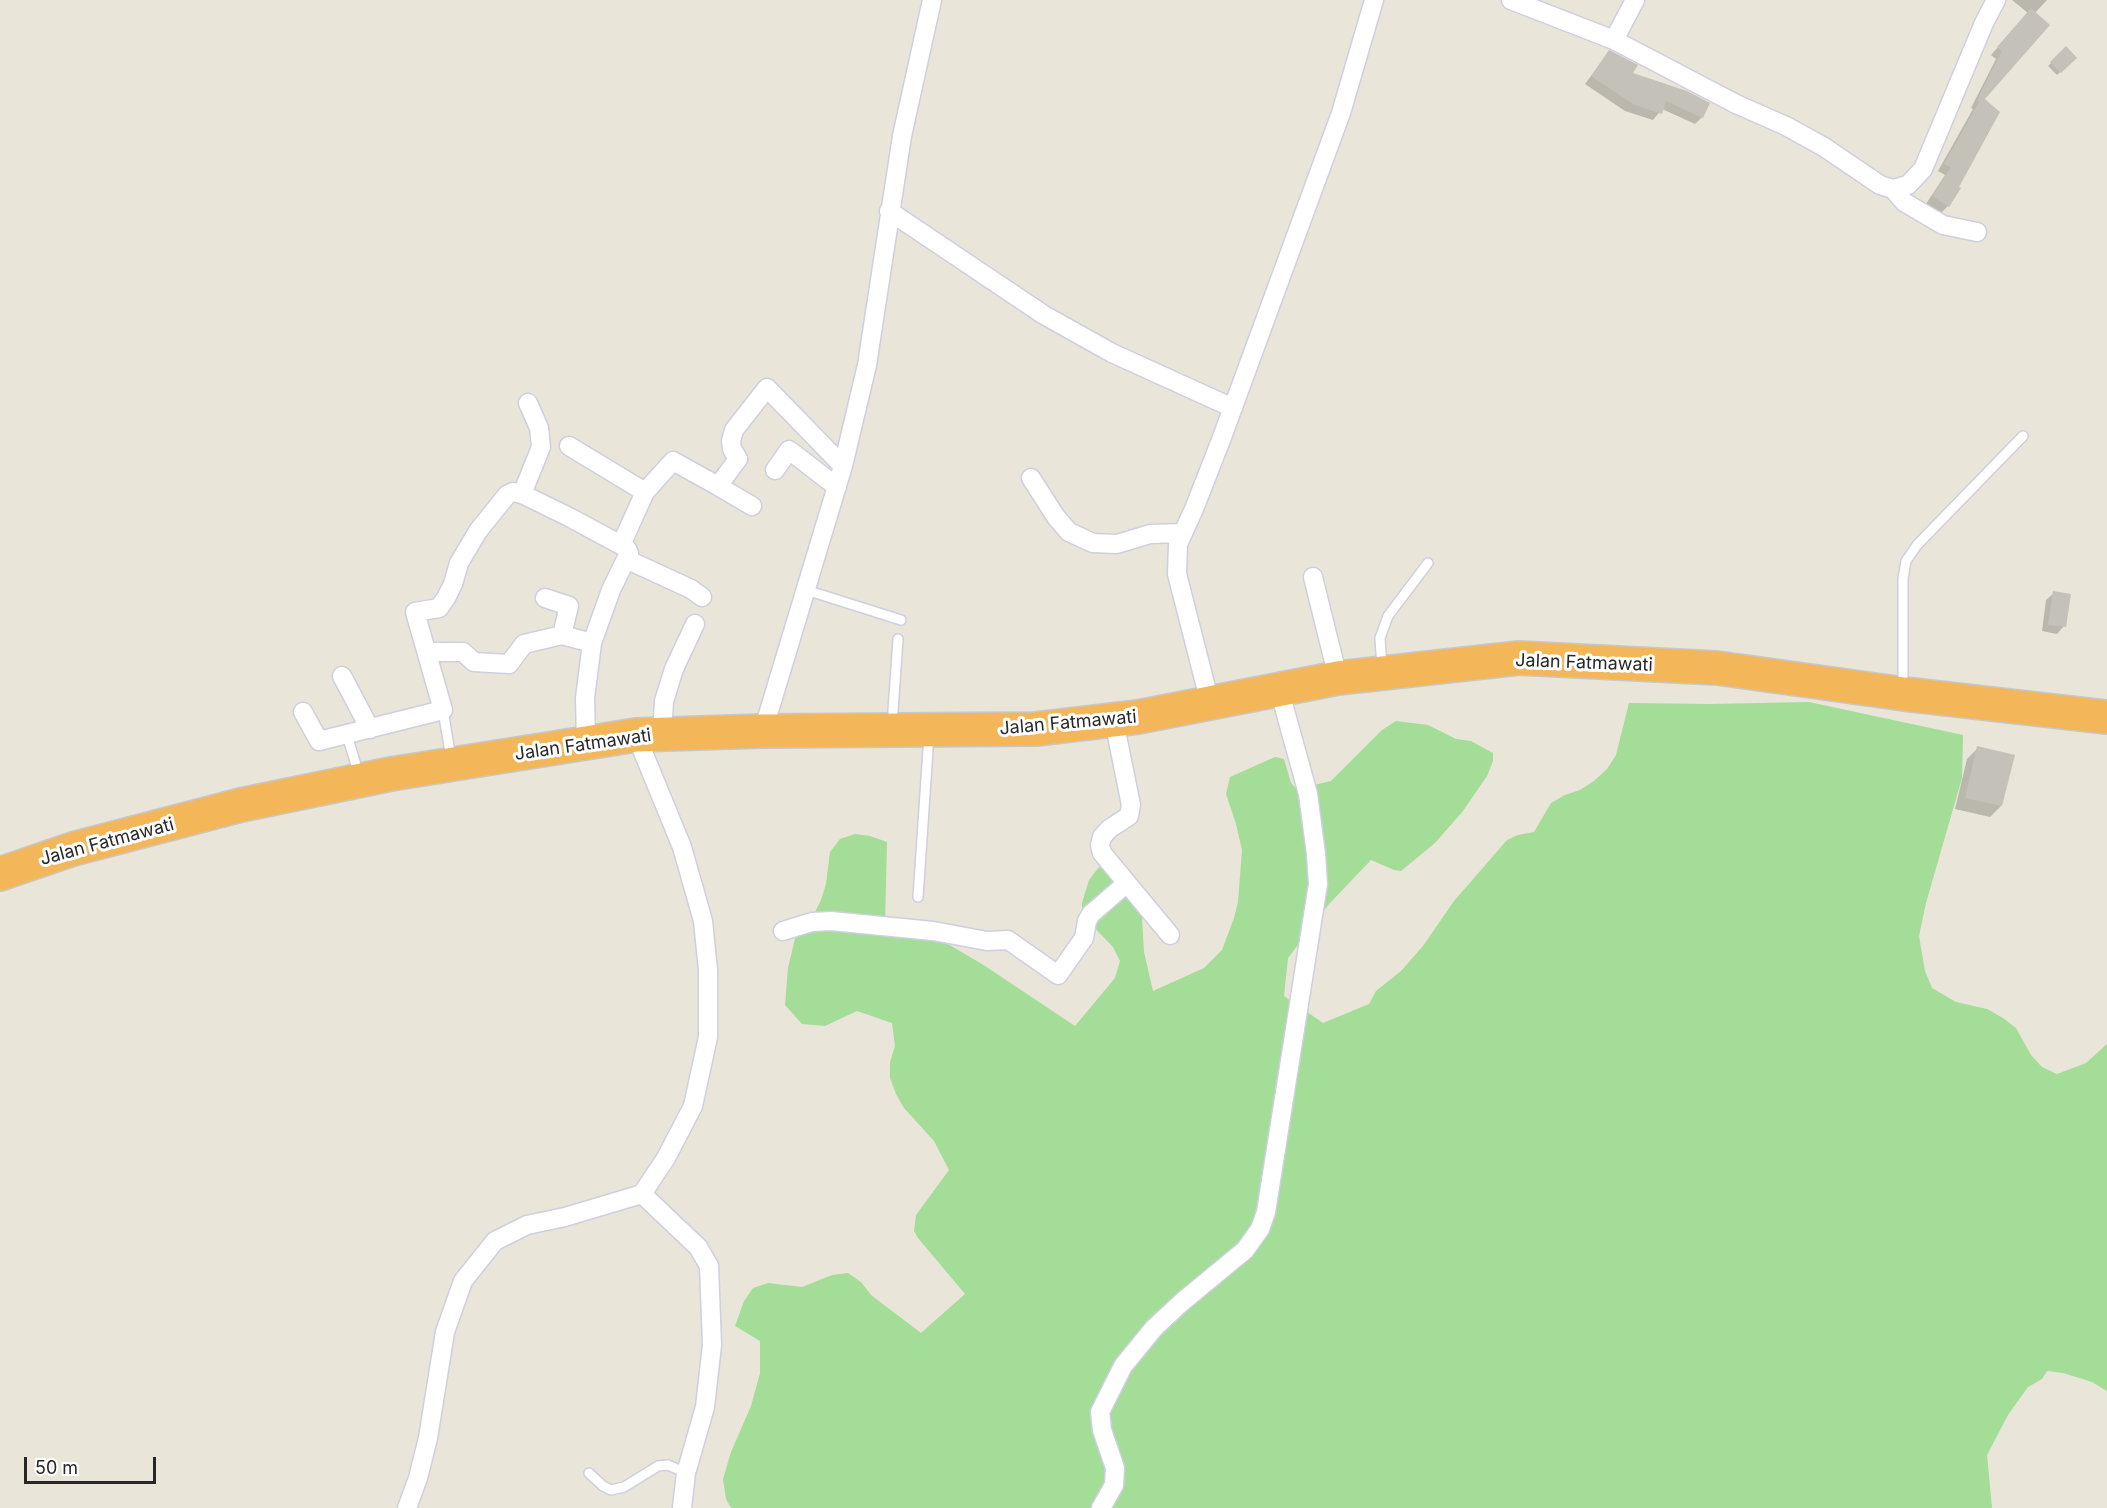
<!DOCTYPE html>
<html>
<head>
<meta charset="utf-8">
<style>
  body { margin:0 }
  #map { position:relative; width:2107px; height:1508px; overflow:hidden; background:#e9e5d9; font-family:Inter,sans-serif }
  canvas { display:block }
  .scale { position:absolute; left:24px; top:1457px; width:132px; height:27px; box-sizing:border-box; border:3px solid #272727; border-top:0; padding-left:8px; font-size:18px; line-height:21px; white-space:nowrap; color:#272727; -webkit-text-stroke:4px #fff; paint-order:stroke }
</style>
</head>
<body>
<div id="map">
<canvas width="2107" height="1508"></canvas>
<div class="scale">50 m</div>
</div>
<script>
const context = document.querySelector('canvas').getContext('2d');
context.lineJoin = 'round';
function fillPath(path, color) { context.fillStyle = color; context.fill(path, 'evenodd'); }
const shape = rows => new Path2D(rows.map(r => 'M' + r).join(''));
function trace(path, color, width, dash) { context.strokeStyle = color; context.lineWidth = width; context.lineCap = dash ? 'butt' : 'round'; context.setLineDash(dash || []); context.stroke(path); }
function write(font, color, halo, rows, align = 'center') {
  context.font = font + ' Inter,sans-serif'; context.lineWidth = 6; context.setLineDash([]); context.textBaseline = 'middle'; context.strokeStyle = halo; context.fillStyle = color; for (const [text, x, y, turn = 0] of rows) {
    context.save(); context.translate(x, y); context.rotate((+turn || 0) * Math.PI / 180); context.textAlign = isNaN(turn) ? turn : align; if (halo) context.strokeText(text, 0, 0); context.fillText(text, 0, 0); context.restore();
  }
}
const green = shape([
  [1809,702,1963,735,1962,778,1926,903,1919,936,1925,971,1932,988,1956,1002,1987,1009,2003,1018,2016,1028,2031,1055,2042,1067,2057,1074,2086,1063,2107,1044,2107,1391,2092,1382,2063,1373,2047,1371,2042,1379,2028,1387,2008,1415,1987,1455,1992,1508,731,1508,726,1499,723,1479,731,1452,751,1406,760,1373,760,1341,735,1326,744,1301,753,1288,768,1283,802,1287,832,1275,848,1273,861,1282,871,1295,921,1333,965,1294,918,1238,914,1231,916,1215,949,1170,934,1141,904,1108,896,1094,890,1078,890,1062,895,1046,892,1023,857,1011,825,1026,802,1024,785,1005,788,968,796,934,814,914,821,900,826,884,830,852,840,839,855,834,870,836,887,842,885,924,946,943,982,964,1075,1026,1115,978,1120,961,1113,947,1082,915,1082,903,1089,880,1099,867,1131,882,1141,901,1144,952,1153,991,1204,968,1222,950,1234,918,1238,902,1242,850,1236,824,1226,794,1230,777,1275,757,1284,759,1291,783,1297,789,1331,781,1382,730,1396,721,1428,725,1456,739,1471,741,1493,753,1493,761,1487,776,1463,811,1435,843,1401,871,1394,870,1371,860,1329,904,1288,958,1284,996,1323,1023,1369,1004,1376,991,1401,971,1423,946,1454,901,1507,840,1518,835,1534,832,1551,803,1565,795,1580,790,1594,781,1607,769,1616,755,1629,703,1710,704]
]);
const shadow = shape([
  [2012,0,2047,0,2035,13,1983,99,1948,206,1941,213,1926,204,1945,175,1938,171,1973,109,1971,108,1996,59,1991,55,2028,13],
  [2066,48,2075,58,2057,75,2048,66],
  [1609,52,1631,74,1702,117,1695,124,1662,109,1653,120,1625,111,1585,84],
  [2054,593,2064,626,2057,634,2042,631,2046,600],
  [1978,748,2001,806,1990,817,1955,809,1967,759]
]);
const building = shape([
  [2031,8,2050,25,1985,99,2000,112,1959,187,1961,188,1949,207,1932,196,1951,167,1944,164,1979,102,1977,100,2002,51,1997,47],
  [2066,46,2077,58,2061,73,2050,62],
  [1609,50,1638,65,1633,73,1687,91,1710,103,1703,118,1666,101,1662,114,1633,104,1591,76],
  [2053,591,2071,594,2066,627,2048,625],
  [1977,746,2015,755,2002,806,1965,798]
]);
const lane = shape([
  [806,590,901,620],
  [1382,668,1380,638,1388,616,1428,563],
  [1903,687,1903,579,1906,561,1917,545,2023,436],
  [443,710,451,759],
  [892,725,898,639],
  [347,735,359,775],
  [918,897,929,735],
  [589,1473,603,1486,611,1490,624,1487,658,1466,668,1465,686,1473]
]);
const street = shape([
  [1511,0,1614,40,1736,104,1786,126,1824,147,1880,185,1893,189,1908,185,1923,169,1984,23,1996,0],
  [1614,40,1635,0],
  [1893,189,1904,202,1943,225,1977,232],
  [889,211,1044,315,1112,353,1233,408],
  [569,446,645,492],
  [775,470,789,450,837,487],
  [1031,478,1056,517,1069,532,1093,543,1117,544,1150,534,1181,533],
  [718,486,752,506],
  [522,494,541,447,539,428,528,403],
  [621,545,645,492,673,461,718,486,738,459,732,449,731,441,734,430,767,388,843,466],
  [628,560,691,589,702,597],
  [1313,577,1338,678],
  [545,598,569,606,562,635],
  [427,652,463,652,474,662,509,664,524,644,562,635,592,643],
  [342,676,370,729],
  [1210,703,1177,574,1178,544,1194,509,1221,440,1341,113,1374,0],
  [303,712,319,741,443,710,415,612,439,608,446,598,453,584,459,563,478,531,507,495,513,492,522,494,569,517,621,545,627,549,629,553,611,590,592,643,585,698,586,742],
  [1114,721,1131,805,1129,816,1109,829,1102,837,1100,845,1102,853,1170,935],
  [763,731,843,466,867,365,902,136,932,0],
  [662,734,664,701,674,669,695,624],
  [783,931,812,922,831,921,933,931,987,941,1008,940,1058,975,1084,938,1087,921,1091,914,1127,883],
  [642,1194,698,1247,709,1266,712,1345,705,1407,686,1473,682,1508],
  [407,1508,418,1478,428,1438,445,1332,463,1281,495,1241,527,1225,565,1217,642,1194,666,1158,693,1106,708,1037,708,970,703,921,682,847,636,735],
  [1101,1508,1114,1485,1115,1468,1102,1430,1100,1412,1123,1366,1154,1328,1182,1302,1245,1250,1260,1229,1266,1212,1318,884,1316,854,1308,794,1279,689]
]);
const highway = shape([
  [0,874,73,849,241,805,391,774,636,735,763,731,1036,729,1138,717,1338,678,1519,658,1717,668,1904,694,2107,717]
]);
const streetNames = [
  ["Jalan Fatmawati",1584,663,2],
  ["Jalan Fatmawati",1068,723,-5],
  ["Jalan Fatmawati",583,745,-8],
  ["Jalan Fatmawati",107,842,-15]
];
fillPath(green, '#a3dd98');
fillPath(shadow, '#0003');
fillPath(building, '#c4c1b9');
trace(lane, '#cecfdf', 12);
trace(street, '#cecfdf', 21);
trace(highway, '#c7c7c7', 36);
trace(lane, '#fff', 9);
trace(street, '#fff', 18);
trace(highway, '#f3b759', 33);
write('18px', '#272727', '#fff', streetNames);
</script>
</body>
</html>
